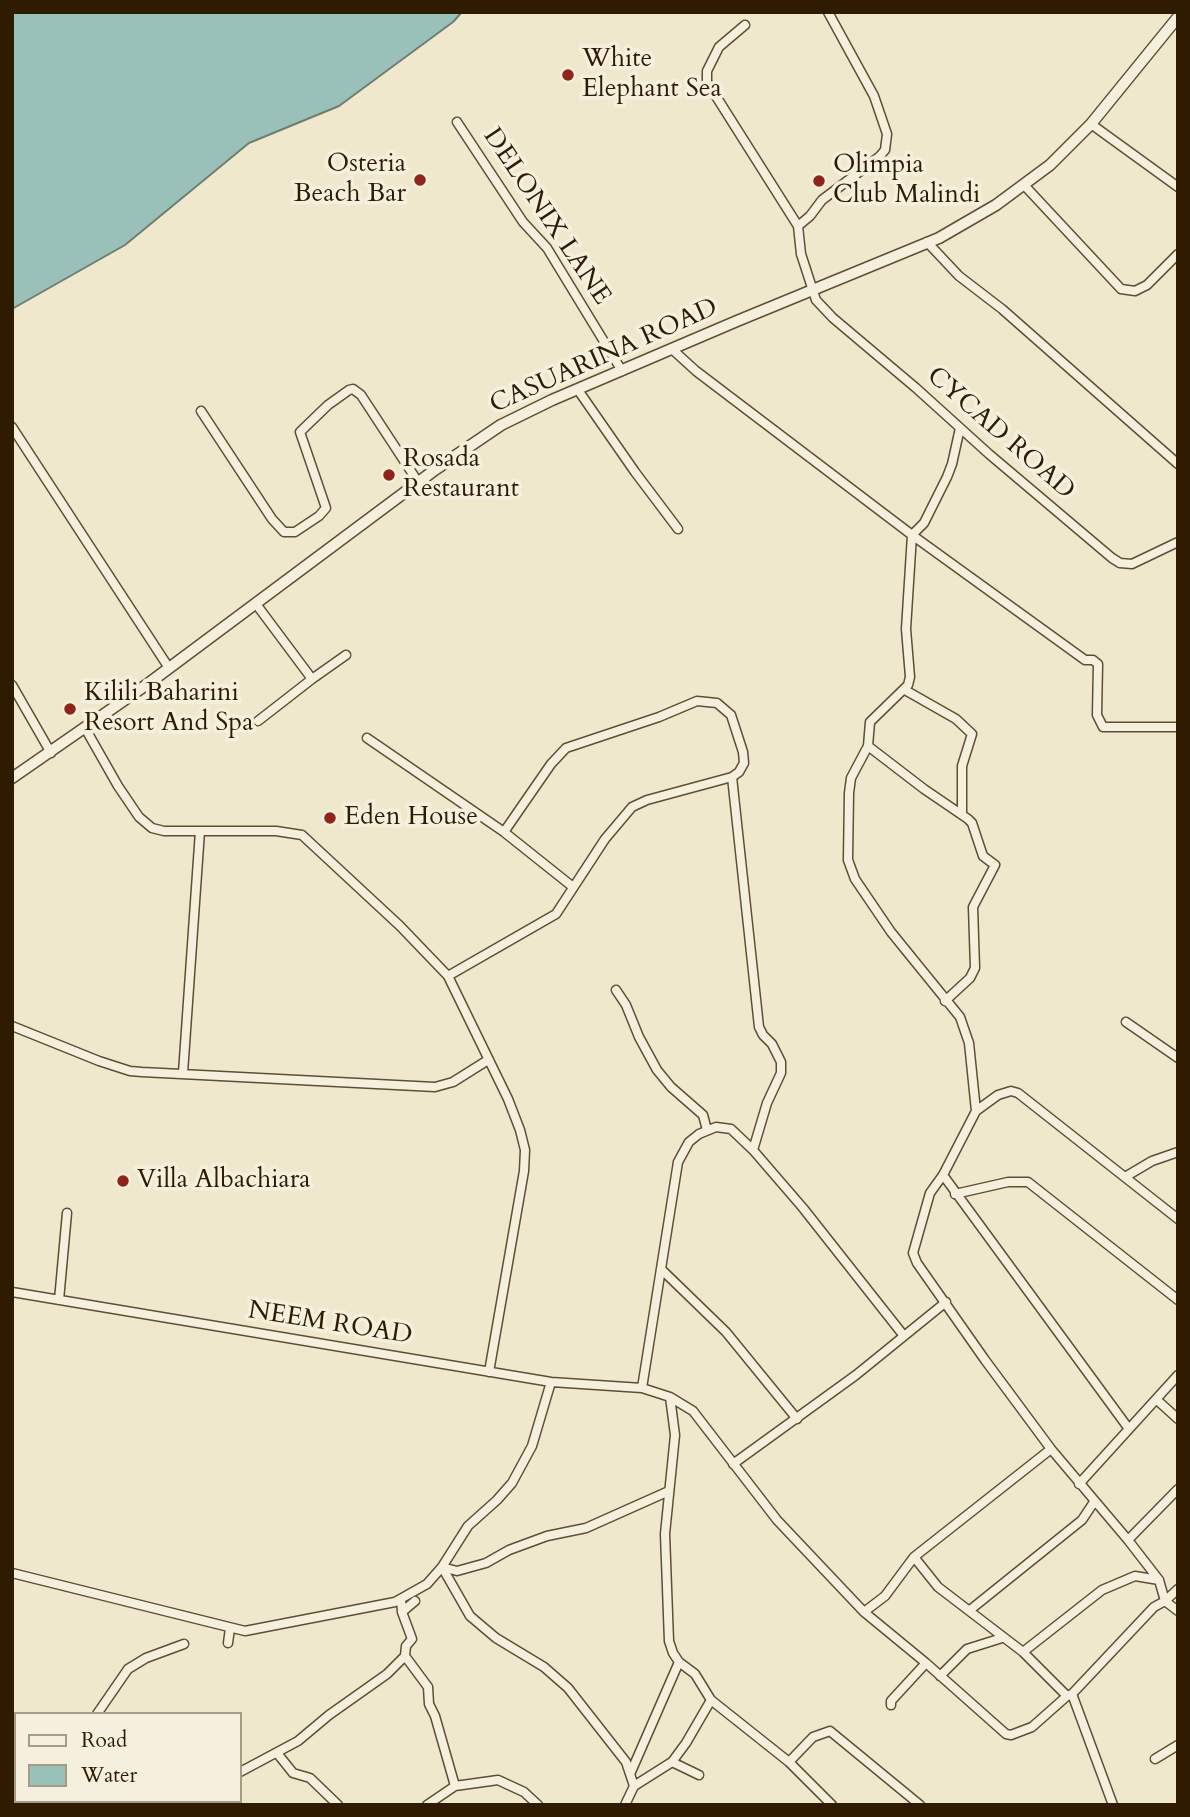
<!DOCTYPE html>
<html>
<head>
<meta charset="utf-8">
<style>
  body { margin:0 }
  #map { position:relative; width:1190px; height:1817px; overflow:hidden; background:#f0e8cc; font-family:Cardo,serif }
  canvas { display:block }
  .frame { position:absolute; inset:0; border:14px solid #2f1b00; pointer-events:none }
  .legend { position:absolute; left:14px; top:1712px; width:228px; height:91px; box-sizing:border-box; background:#f5f0de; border:2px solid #a69b85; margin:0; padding:9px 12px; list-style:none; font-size:21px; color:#2f1b00 }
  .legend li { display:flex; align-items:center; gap:14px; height:35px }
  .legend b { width:35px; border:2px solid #a69b85 }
</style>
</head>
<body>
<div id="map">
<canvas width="1190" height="1817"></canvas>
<div class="frame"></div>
<ul class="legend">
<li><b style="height:9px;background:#f5f0de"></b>Road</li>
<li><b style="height:19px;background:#9ac0ba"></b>Water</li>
</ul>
</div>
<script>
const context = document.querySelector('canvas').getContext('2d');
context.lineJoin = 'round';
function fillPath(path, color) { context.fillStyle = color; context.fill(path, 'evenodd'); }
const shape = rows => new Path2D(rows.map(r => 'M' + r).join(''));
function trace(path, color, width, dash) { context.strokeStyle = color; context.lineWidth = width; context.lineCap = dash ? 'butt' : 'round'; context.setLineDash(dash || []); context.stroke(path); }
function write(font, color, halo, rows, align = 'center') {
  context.font = font + ' Cardo,serif'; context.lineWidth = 7; context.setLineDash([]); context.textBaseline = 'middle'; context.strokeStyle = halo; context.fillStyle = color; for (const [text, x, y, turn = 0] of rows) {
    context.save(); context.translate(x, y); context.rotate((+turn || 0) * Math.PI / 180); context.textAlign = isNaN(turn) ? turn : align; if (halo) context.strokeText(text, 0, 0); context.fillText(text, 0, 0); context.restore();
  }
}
const water = shape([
  [12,12,462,12,453,22,339,106,249,143,125,245,12,309,12,12]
]);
const minor = shape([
  [828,12,874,96,887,134,885,150,879,157,822,200,810,216,798,226,801,254,816,300,833,318,916,388,989,454,1112,558,1120,563,1132,564,1178,542],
  [745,25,719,47,707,71,707,82,798,226],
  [457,122,523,222,547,248,622,371],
  [1091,124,1178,187],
  [1024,185,1121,289,1135,291,1147,285,1178,254],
  [927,242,959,276,1002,309,1178,464],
  [673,350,696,371,912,535,1085,660,1093,660,1098,664,1097,715,1103,727,1178,727],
  [578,390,635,472,678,529],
  [201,411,272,519,284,532,295,532,319,516,326,508,300,432,328,405,349,390,353,389,361,395,418,482],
  [12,427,169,668],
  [960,428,952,464,947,477,924,523,912,535,906,629,910,677,908,685,870,722,868,746,851,778,849,793,848,860,855,879,891,932,960,1017,969,1043,976,1111,943,1175,930,1193,913,1253,917,1263,985,1360,1051,1449,1128,1540,1159,1580,1165,1601,1178,1611],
  [256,604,312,679,258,721],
  [312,679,346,655],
  [12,685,51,753],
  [905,690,956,719,972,734,962,766,962,814],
  [85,728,118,786,139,817,152,828,164,831,276,831,302,835,400,926,448,976,508,1099,520,1130,525,1150,524,1171,489,1372],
  [367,738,504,832,573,887],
  [868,746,924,789,968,819,972,823,983,856,995,865,973,907,975,968,970,978,945,1001],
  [732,777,759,1027,763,1035,772,1044,781,1062,781,1073,767,1103,753,1150],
  [448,976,556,914,605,839,632,807,647,800,732,777,739,772,744,763,743,752,731,715,717,703,697,701,659,717,566,748,551,764,504,832],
  [616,990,626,1005,639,1037,657,1070,671,1087,703,1115,707,1130],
  [1126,1022,1178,1058],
  [12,1026,99,1061,130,1071,142,1072,435,1087,453,1082,488,1060],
  [183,1073,200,831],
  [976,1111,998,1095,1011,1091,1018,1093,1178,1219],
  [943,1175,1129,1429],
  [1125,1177,1152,1161,1178,1152],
  [955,1194,1008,1182,1028,1182,1178,1300],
  [661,1269,726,1332,797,1419],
  [12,1292,551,1382,642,1388,670,1397,693,1411,777,1520,864,1612,926,1663,891,1701,891,1705],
  [59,1300,67,1213],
  [642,1388,678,1162,689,1142,699,1134,716,1127,731,1129,753,1150,803,1208,904,1336],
  [670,1397,675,1435,665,1534,669,1641,673,1653,679,1662,695,1674,711,1700,789,1762,832,1805],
  [1157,1400,1178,1419],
  [733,1464,856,1375,946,1302],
  [1079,1484,1178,1375],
  [1128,1540,1178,1489],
  [914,1557,938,1587,1023,1652,1067,1696,1072,1694],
  [442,1567,470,1616,496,1638,544,1667,568,1688,626,1762,634,1786],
  [442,1567,457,1571,486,1563,509,1550,547,1536,586,1528,669,1491],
  [12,1573,245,1631,395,1602,427,1584,442,1567,468,1526,497,1500,512,1483,532,1446,551,1382],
  [401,1599,402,1612,412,1639,406,1646,405,1656,428,1687,429,1704,435,1716,455,1786],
  [970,1610,1082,1520,1094,1502],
  [402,1612,415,1601],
  [864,1612,885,1596,914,1557,1051,1449],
  [228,1643,230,1628],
  [1023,1652,1102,1590,1135,1576,1159,1580],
  [926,1663,1006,1734,1011,1735,1032,1727,1067,1696],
  [940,1676,967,1649,1002,1638],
  [1072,1694,1154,1607,1165,1601,1178,1589],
  [1072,1694,1113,1805],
  [97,1714,128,1669,146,1658,184,1644],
  [277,1753,293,1773,310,1778,338,1805],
  [1155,1759,1178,1745],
  [672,1762,699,1775],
  [789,1762,813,1737,830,1731,920,1805],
  [240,1772,298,1741,329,1715,387,1674,405,1656],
  [631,1772,679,1662],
  [17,1805,20,1801],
  [198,1805,201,1801],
  [427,1805,455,1786,498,1780,524,1792,538,1805],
  [625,1805,634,1786,672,1762,686,1743,711,1700]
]);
const tertiary = shape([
  [12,778,149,683,436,469,501,425,552,400,737,321,939,238,996,205,1050,165,1091,124,1178,17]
]);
const markers = [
  [568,75,7,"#8f2418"],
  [420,180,7,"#8f2418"],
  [819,181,7,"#8f2418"],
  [389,475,7,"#8f2418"],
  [70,709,7,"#8f2418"],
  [330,818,7,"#8f2418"],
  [123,1181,7,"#8f2418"]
];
const poiNames = [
  ["White",582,60],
  ["Elephant Sea",582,90],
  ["Osteria",406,165,"right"],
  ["Beach Bar",406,195,"right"],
  ["Olimpia",833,166],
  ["Club Malindi",833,196],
  ["Rosada",403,460],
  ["Restaurant",403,490],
  ["Kilili Baharini",84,694],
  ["Resort And Spa",84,724],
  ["Eden House",344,818],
  ["Villa Albachiara",137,1181]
];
const streetNames = [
  ["DELONIX LANE",546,217,56],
  ["CASUARINA ROAD",604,357,-24],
  ["CYCAD ROAD",1000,434,41],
  ["NEEM ROAD",330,1324,9]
];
fillPath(water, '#9ac0ba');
trace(water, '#6f7e70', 2);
trace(minor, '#5f4e33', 11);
trace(tertiary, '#5f4e33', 13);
trace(minor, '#f5f0de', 8);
trace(tertiary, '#f5f0de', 10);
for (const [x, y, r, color] of markers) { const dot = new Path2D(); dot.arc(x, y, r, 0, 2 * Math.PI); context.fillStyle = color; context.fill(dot); trace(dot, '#f5f0de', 2.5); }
write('26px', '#2f1b00', '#f5f0de', poiNames, 'left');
write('26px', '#2f1b00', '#f5f0de', streetNames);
</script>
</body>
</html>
